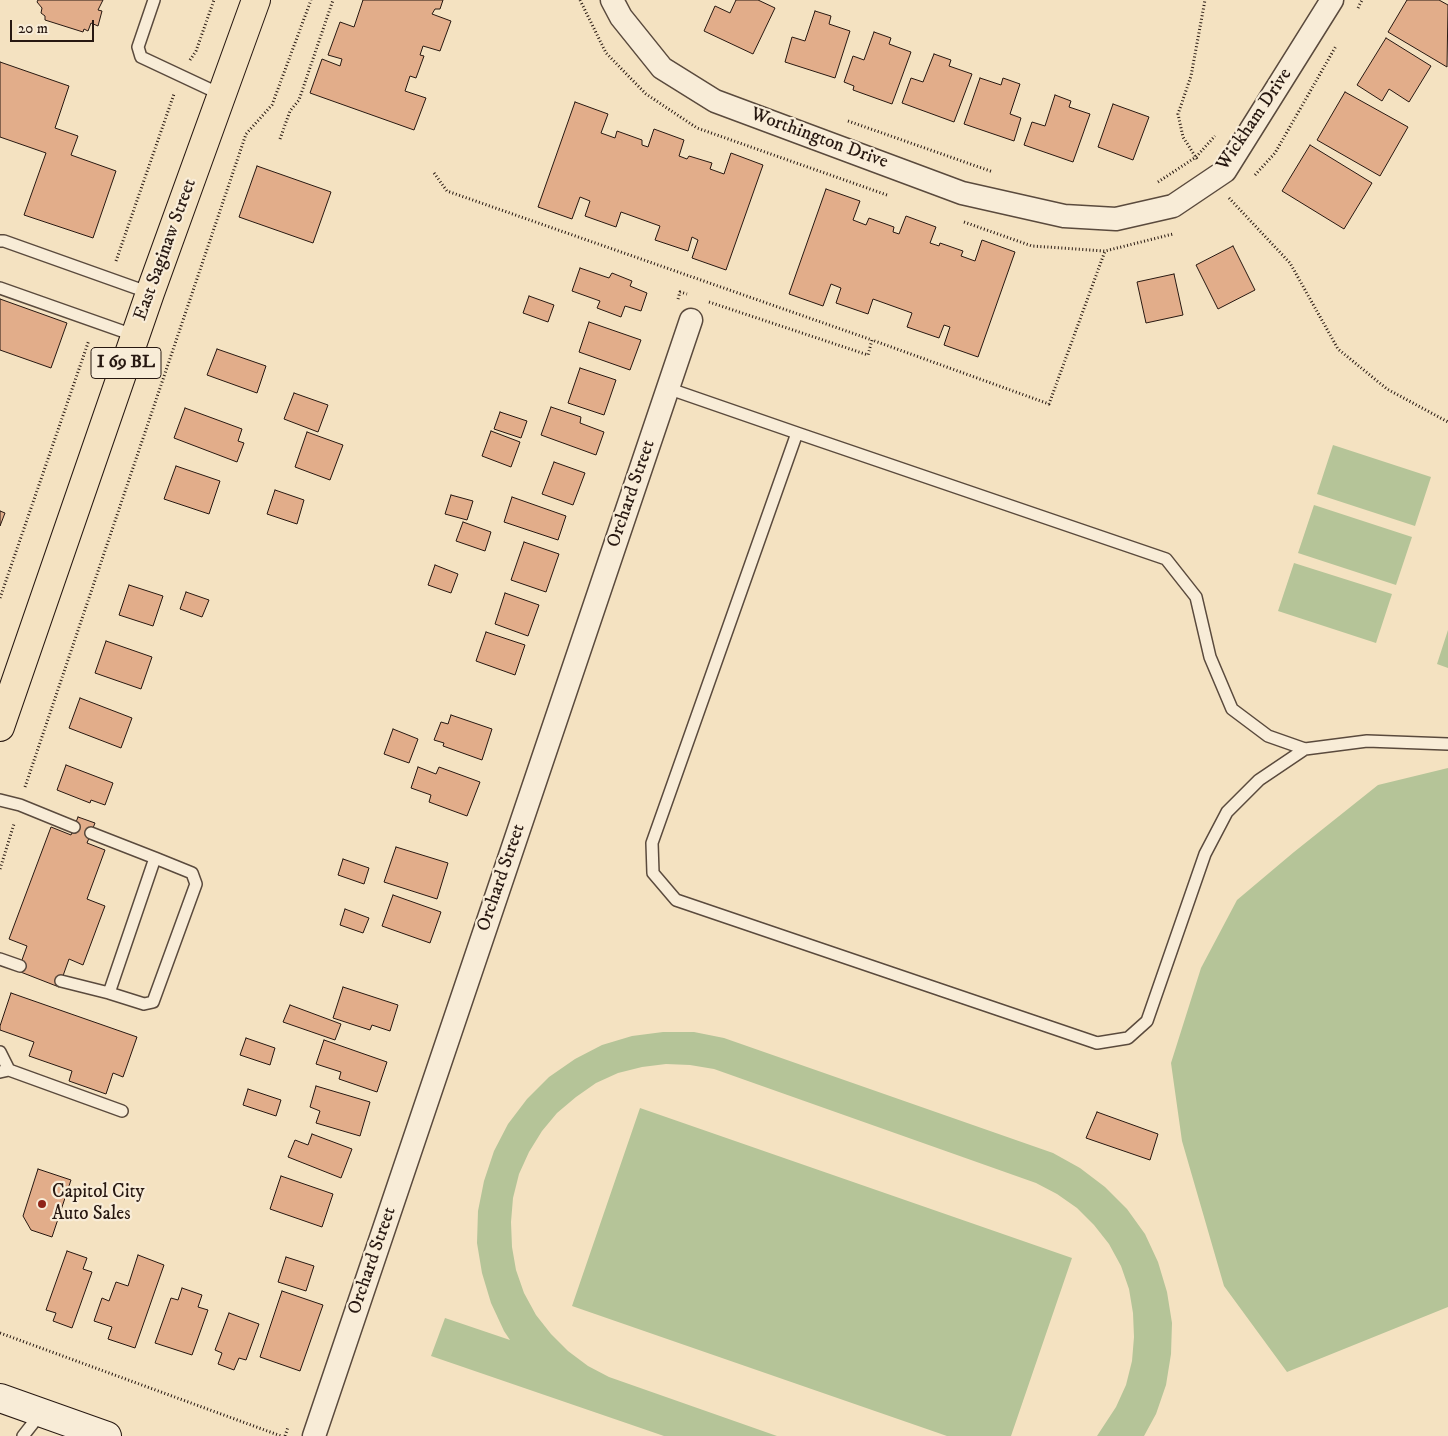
<!DOCTYPE html>
<html>
<head>
<meta charset="utf-8">
<style>
  body { margin:0 }
  #map { position:relative; width:1448px; height:1436px; overflow:hidden; background:#f4e2c1; font-family:"IM FELL DW Pica",serif }
  canvas { display:block }
  .scale { position:absolute; left:10px; top:20px; width:84px; height:22px; box-sizing:border-box; border:2px solid #271811; border-top:0; padding-left:6px; font-size:15px; line-height:18px; white-space:nowrap; color:#271811; -webkit-text-stroke:4px #f8ecd7; paint-order:stroke }
</style>
</head>
<body>
<div id="map">
<canvas width="1448" height="1436"></canvas>
<div class="scale">20 m</div>
</div>
<script>
const context = document.querySelector('canvas').getContext('2d');
context.lineJoin = 'round';
function fillPath(path, color) { context.fillStyle = color; context.fill(path, 'evenodd'); }
const shape = rows => new Path2D(rows.map(r => 'M' + r).join(''));
function trace(path, color, width, dash) { context.strokeStyle = color; context.lineWidth = width; context.lineCap = dash ? 'butt' : 'round'; context.setLineDash(dash || []); context.stroke(path); }
function write(font, color, halo, rows, align = 'center') {
  context.font = font + ' "IM FELL DW Pica",serif'; context.lineWidth = 4.5; context.setLineDash([]); context.textBaseline = 'middle'; context.strokeStyle = halo; context.fillStyle = color; for (const [text, x, y, turn = 0] of rows) {
    context.save(); context.translate(x, y); context.rotate((+turn || 0) * Math.PI / 180); context.textAlign = isNaN(turn) ? turn : align; if (halo) context.strokeText(text, 0, 0); context.fillText(text, 0, 0); context.restore();
  }
}
const green = shape([
  [1333,445,1431,477,1415,526,1317,494],
  [1314,505,1412,537,1396,585,1298,553],
  [1294,563,1392,594,1376,643,1278,611],
  [1448,630,1448,668,1437,664],
  [1448,768,1448,1307,1287,1372,1224,1286,1182,1141,1171,1063,1201,968,1237,900,1294,852,1378,785],
  [663,1032,694,1032,724,1038,1053,1153,1080,1168,1105,1187,1127,1209,1145,1234,1158,1262,1167,1292,1172,1323,1171,1354,1166,1385,1156,1414,1144,1436,1097,1436,1116,1407,1126,1385,1132,1361,1134,1337,1133,1313,1129,1289,1121,1266,1109,1244,1094,1225,1077,1208,1057,1194,1036,1183,714,1069,690,1065,666,1064,642,1067,618,1073,596,1083,576,1097,557,1113,542,1131,529,1152,519,1174,513,1198,511,1222,512,1247,516,1270,524,1293,536,1315,551,1334,568,1351,588,1366,609,1377,777,1436,664,1436,431,1356,445,1318,510,1340,504,1331,491,1303,482,1273,477,1243,478,1211,484,1181,494,1151,508,1124,527,1099,549,1077,575,1059,602,1045,632,1036],
  [640,1108,1072,1258,1011,1436,947,1436,572,1306]
]);
const building = shape([
  [38,0,103,0,98,10,102,11,98,26,91,23,88,31,84,29,83,32,45,20,45,16,41,13,42,8,37,2,38,0],
  [363,0,443,0,440,9,435,9,432,14,451,21,440,51,423,46,420,55,424,56,416,78,410,76,405,91,426,98,414,130,310,93,322,59,340,66,342,59,328,55,340,22,354,27,363,0],
  [736,0,758,0,775,8,753,54,704,31,715,6,730,13,736,0],
  [1407,0,1439,0,1448,5,1447,67,1388,32,1407,0],
  [815,11,831,16,829,24,850,31,835,78,785,62,792,37,805,41,815,11],
  [874,32,891,38,889,44,911,52,892,104,853,90,854,86,844,82,853,56,864,60,874,32],
  [1386,38,1431,66,1409,102,1389,89,1382,101,1357,85,1386,38],
  [934,54,951,60,949,66,972,74,954,122,902,103,911,78,923,82,934,54],
  [0,62,69,86,55,128,78,136,71,155,116,171,93,238,24,215,46,153,0,137,0,62],
  [980,78,1001,85,1003,78,1020,84,1010,114,1021,118,1014,141,964,124,980,78],
  [1345,92,1408,127,1380,176,1317,140,1345,92],
  [1055,95,1071,101,1069,107,1090,114,1073,162,1024,145,1032,122,1045,126,1055,95],
  [575,102,608,114,601,133,615,138,617,131,642,140,642,145,648,147,654,129,684,140,679,156,687,159,689,156,712,163,710,169,724,174,731,153,763,165,726,270,692,258,698,240,692,237,688,251,655,240,660,226,621,212,616,227,585,216,590,201,580,197,572,219,538,207,575,102],
  [1113,104,1149,117,1133,160,1098,147,1113,104],
  [1310,145,1372,183,1344,229,1282,191,1310,145],
  [257,166,331,192,313,243,239,217,257,166],
  [826,189,860,201,853,220,866,225,869,218,894,227,893,232,899,234,906,216,936,227,930,243,939,246,940,243,963,251,961,256,975,261,982,240,1015,252,978,357,944,345,950,327,944,325,939,338,907,327,912,313,873,299,868,314,836,303,841,288,831,284,823,306,789,294,826,189],
  [1233,246,1255,290,1218,309,1196,265,1233,246],
  [580,268,609,278,612,273,632,281,630,286,647,293,641,311,625,306,621,317,597,308,600,301,572,291,580,268],
  [1174,274,1183,315,1146,323,1137,282,1174,274],
  [529,296,554,305,548,322,523,313,529,296],
  [0,299,67,323,51,368,0,350,0,299],
  [589,322,641,340,630,370,579,352,589,322],
  [217,349,266,366,257,393,207,375,217,349],
  [580,368,616,380,604,415,568,403,580,368],
  [294,393,328,405,318,432,284,419,294,393],
  [551,407,581,417,580,423,604,432,596,455,541,435,551,407],
  [185,408,242,429,238,441,244,443,237,462,174,438,185,408],
  [500,412,527,421,521,438,494,429,500,412],
  [491,431,520,442,511,467,482,456,491,431],
  [307,432,343,445,330,480,295,467,307,432],
  [554,462,585,473,573,505,542,494,554,462],
  [176,466,220,481,209,514,164,499,176,466],
  [275,490,304,500,297,524,267,514,275,490],
  [451,495,473,501,467,520,445,514,451,495],
  [512,497,566,516,558,540,504,522,512,497],
  [0,511,5,513,0,526,0,511],
  [463,522,491,532,485,551,456,541,463,522],
  [524,542,559,554,546,592,511,580,524,542],
  [435,565,458,574,451,593,428,585,435,565],
  [129,585,163,596,153,626,119,615,129,585],
  [186,592,209,600,202,617,180,609,186,592],
  [505,593,539,605,528,636,495,624,505,593],
  [486,632,525,645,515,675,476,661,486,632],
  [106,641,152,657,141,689,95,673,106,641],
  [80,698,132,718,121,748,69,728,80,698],
  [451,715,492,729,482,760,443,746,444,743,434,740,441,722,448,724,451,715],
  [393,729,418,739,409,763,384,754,393,729],
  [66,765,113,783,105,805,91,800,90,803,57,790,66,765],
  [418,767,436,774,439,767,480,782,467,816,429,802,431,795,411,788,418,767],
  [78,817,95,823,87,843,105,850,87,899,105,906,83,965,69,959,59,987,18,971,27,946,9,939,51,827,71,835,78,817],
  [396,847,448,863,437,899,384,882,396,847],
  [343,859,369,868,364,884,338,875,343,859],
  [393,895,441,912,430,943,382,926,393,895],
  [345,909,369,918,363,933,340,925,345,909],
  [343,987,398,1005,390,1031,372,1025,370,1030,333,1018,343,987],
  [11,993,137,1037,123,1077,113,1073,106,1094,69,1081,72,1071,29,1056,34,1042,0,1030,0,1026,11,993],
  [290,1005,341,1024,335,1040,283,1022,290,1005],
  [246,1038,275,1048,270,1065,240,1055,246,1038],
  [324,1040,387,1062,377,1092,339,1079,341,1072,316,1064,324,1040],
  [316,1086,370,1102,360,1136,316,1123,320,1111,310,1107,316,1086],
  [248,1089,281,1100,276,1116,243,1105,248,1089],
  [1097,1112,1158,1134,1150,1160,1086,1138,1097,1112],
  [312,1134,352,1149,341,1178,288,1157,295,1140,308,1145,312,1134],
  [38,1169,71,1180,52,1237,31,1230,23,1216,38,1169],
  [281,1176,333,1194,322,1227,270,1209,281,1176],
  [67,1251,87,1258,83,1269,92,1272,72,1328,53,1321,56,1313,46,1310,67,1251],
  [138,1255,164,1265,135,1348,108,1339,112,1327,94,1321,102,1298,109,1301,116,1282,128,1286,138,1255],
  [286,1257,314,1266,306,1291,278,1282,286,1257],
  [182,1288,202,1295,198,1307,208,1310,192,1355,155,1343,171,1298,178,1300,182,1288],
  [282,1291,323,1305,300,1371,260,1357,282,1291],
  [229,1313,259,1324,246,1360,239,1358,234,1370,218,1364,222,1353,215,1350,229,1313]
]);
const path = shape([
  [580,0,606,53,646,94,697,128,887,195],
  [1358,8,1362,0],
  [190,60,196,51,214,0],
  [848,121,993,172],
  [280,139,290,111,299,100,333,0],
  [1197,159,1183,137,1178,114,1191,76,1205,0],
  [434,173,447,191,872,340],
  [1255,175,1275,153,1336,46],
  [1158,182,1196,157,1215,136],
  [1229,198,1290,263,1338,349,1387,389,1448,422],
  [964,222,1032,246,1105,251,1173,234],
  [116,261,174,94],
  [678,299,680,292,687,294],
  [709,302,868,355,872,340,1049,404,1105,251],
  [0,598,89,340],
  [25,787,246,134,272,105,311,0],
  [0,869,14,824],
  [0,1333,281,1436],
  [285,1436,288,1427]
]);
const service = shape([
  [154,0,138,47,141,57,222,95],
  [0,241,4,241,150,293],
  [0,288,136,336],
  [667,388,797,433,652,843,653,873,676,900,1097,1043,1128,1038,1147,1021,1205,854,1227,812,1259,780,1305,749,1367,741,1448,744],
  [797,433,1166,559,1196,597,1210,657,1232,709,1268,736,1305,749],
  [0,800,20,805,74,827],
  [0,959,20,966],
  [61,981,109,993,155,858,91,833],
  [109,993,144,1004,153,1002,196,884,192,873,155,858],
  [0,1052,9,1070,0,1072],
  [9,1070,122,1111],
  [23,1436,41,1413]
]);
const minor = shape([
  [612,0,621,17,662,68,715,101,962,193,1064,216,1116,219,1173,206,1225,171,1332,0],
  [314,1436,691,320]
]);
const secondary = shape([
  [0,1398,107,1436]
]);
const primary = shape([
  [0,727,150,293,256,0]
]);
const markers = [
  [42,1204,5,"#8f2418"]
];
const shields = [
  [126,363,70]
];
const shieldNames = [
  ["I 69 BL",126,363]
];
const streetNames = [
  ["Wickham Drive",1255,120,-56],
  ["Worthington Drive",819,139,20],
  ["East Saginaw Street",166,250,-70],
  ["Orchard Street",632,494,-71],
  ["Orchard Street",502,878,-71],
  ["Orchard Street",373,1261,-71]
];
const poiNames = [
  ["Capitol City",52,1193],
  ["Auto Sales",52,1215]
];
fillPath(green, '#b5c498');
fillPath(building, '#e2ad8a');
trace(building, '#271811', 1);
trace(service, '#5a4a3d', 14);
trace(minor, '#5a4a3d', 25);
trace(secondary, '#271811', 30);
trace(primary, '#271811', 30);
trace(path, '#271811', 3, [1, 2.5]);
trace(service, '#f8ecd7', 11);
trace(minor, '#f8ecd7', 22);
trace(secondary, '#f8ecd7', 28);
trace(primary, '#f4e2c1', 28);
for (const [x, y, r, color] of markers) { const dot = new Path2D(); dot.arc(x, y, r, 0, 2 * Math.PI); context.fillStyle = color; context.fill(dot); trace(dot, '#f8ecd7', 2); }
for (const [x, y, w] of shields) { const box = new Path2D(); box.roundRect(x - w / 2, y - 15.5, w, 31, 4); context.fillStyle = '#f8ecd7'; context.fill(box); trace(box, '#271811', 1); }
write('bold 18px', '#271811', null, shieldNames);
write('19px', '#271811', '#f8ecd7', streetNames);
write('19px', '#271811', '#f8ecd7', poiNames, 'left');
</script>
</body>
</html>
